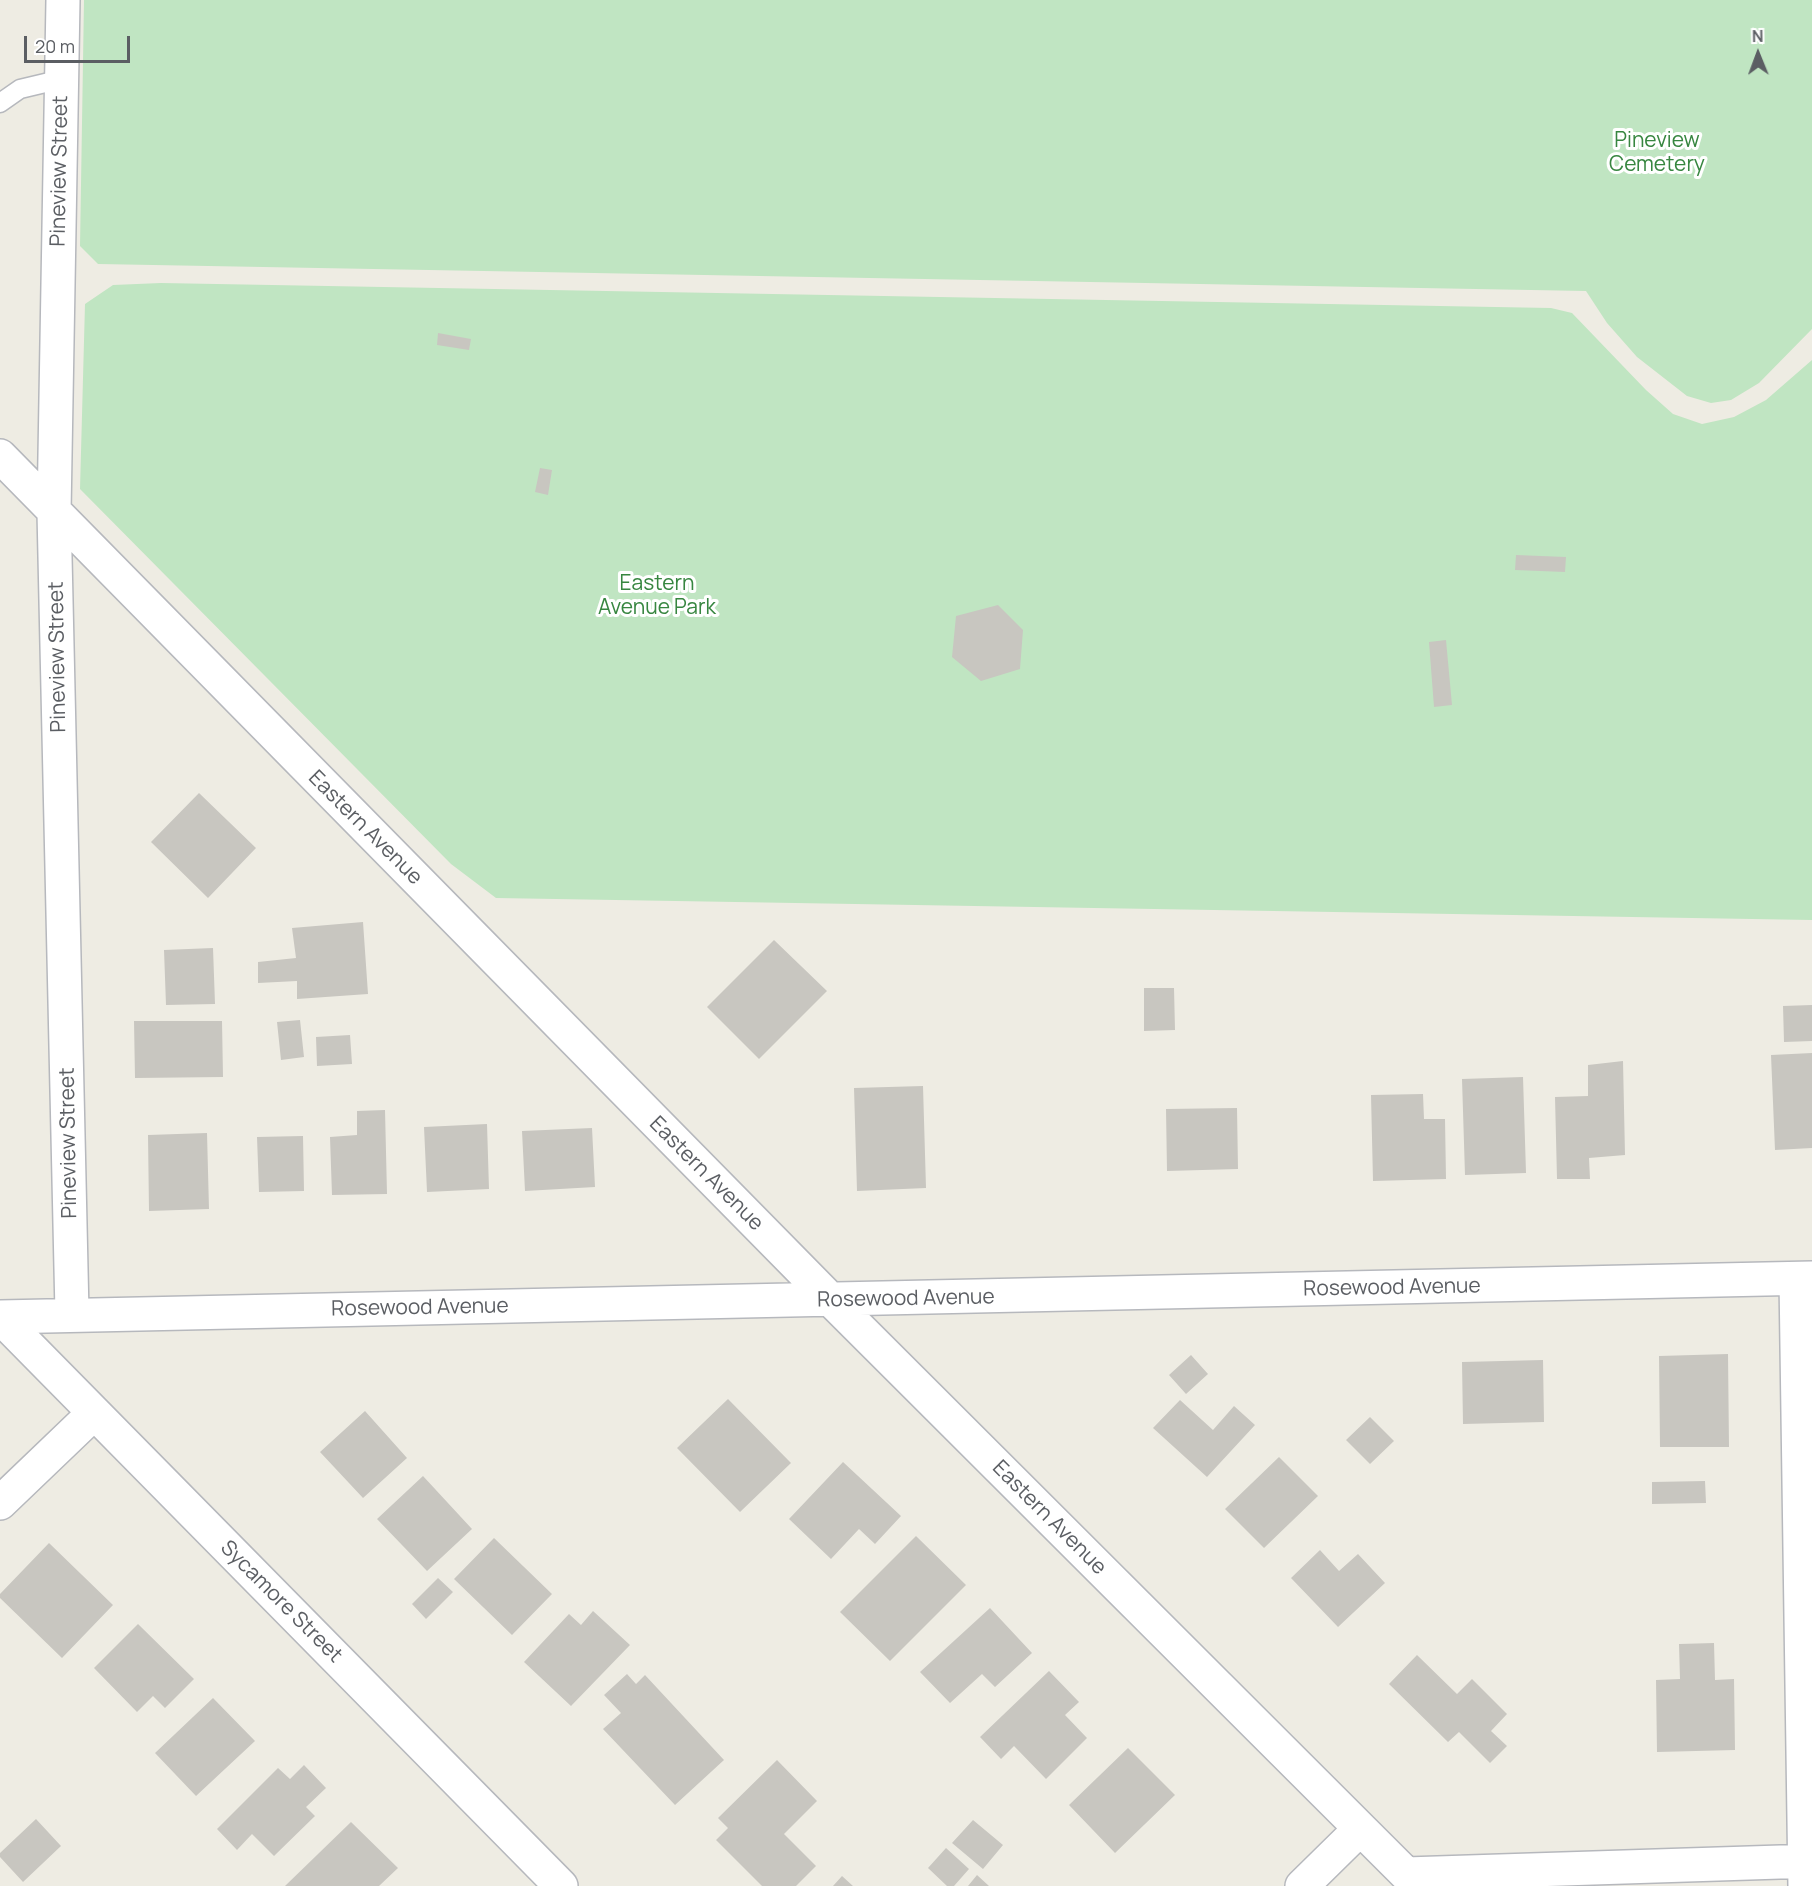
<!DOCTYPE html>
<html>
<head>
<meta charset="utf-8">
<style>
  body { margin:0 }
  #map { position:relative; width:1812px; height:1886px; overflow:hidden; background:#eeece3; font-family:Manrope,sans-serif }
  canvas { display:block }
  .north { position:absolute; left:1728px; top:24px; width:60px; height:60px; -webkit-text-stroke:4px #fff; paint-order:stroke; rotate:359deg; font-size:16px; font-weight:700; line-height:24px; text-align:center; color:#5b5e63 }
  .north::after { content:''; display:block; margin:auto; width:21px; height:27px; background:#5b5e63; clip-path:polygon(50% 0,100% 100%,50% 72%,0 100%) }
  .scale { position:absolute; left:24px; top:36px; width:106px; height:27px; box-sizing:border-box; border:3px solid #5b5e63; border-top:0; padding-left:8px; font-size:18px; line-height:21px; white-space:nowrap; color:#5b5e63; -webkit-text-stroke:4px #fff; paint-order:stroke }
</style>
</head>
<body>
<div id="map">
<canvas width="1812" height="1886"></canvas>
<div class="north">N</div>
<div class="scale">20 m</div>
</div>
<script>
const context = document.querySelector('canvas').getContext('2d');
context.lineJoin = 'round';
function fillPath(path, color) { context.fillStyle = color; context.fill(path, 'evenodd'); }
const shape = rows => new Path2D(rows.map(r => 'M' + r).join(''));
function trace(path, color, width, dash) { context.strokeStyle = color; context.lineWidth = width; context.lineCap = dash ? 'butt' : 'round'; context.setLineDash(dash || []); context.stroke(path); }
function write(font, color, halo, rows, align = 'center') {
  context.font = font + ' Manrope,sans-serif'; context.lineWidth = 6; context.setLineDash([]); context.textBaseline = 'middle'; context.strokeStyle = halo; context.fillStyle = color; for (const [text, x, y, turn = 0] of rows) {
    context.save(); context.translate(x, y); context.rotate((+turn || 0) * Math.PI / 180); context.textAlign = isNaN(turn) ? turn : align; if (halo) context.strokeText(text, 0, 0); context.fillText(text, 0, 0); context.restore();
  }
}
const green = shape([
  [84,0,1812,0,1812,329,1759,383,1731,400,1711,403,1687,396,1637,357,1607,323,1586,291,98,264,80,246],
  [161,283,1551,308,1572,313,1646,390,1673,414,1702,424,1734,417,1766,400,1812,360,1812,920,496,898,451,864,80,489,85,304,113,285]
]);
const building = shape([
  [438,333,471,339,469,350,437,345],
  [540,468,552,470,548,495,535,492],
  [1516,555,1566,557,1565,572,1515,570],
  [998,605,1023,630,1020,669,981,681,952,657,956,616],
  [1446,640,1452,705,1434,707,1429,642],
  [199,793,256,848,208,898,151,842],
  [363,922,368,994,297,999,297,981,258,983,258,962,296,958,292,928],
  [774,940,827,991,759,1059,707,1007],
  [213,948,215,1004,166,1005,164,950],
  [1144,988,1174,988,1175,1030,1144,1031],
  [1812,1005,1812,1041,1784,1042,1783,1006],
  [300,1020,304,1057,281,1060,277,1022],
  [134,1021,222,1021,223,1077,135,1078],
  [350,1035,352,1064,317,1066,316,1037],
  [1812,1053,1812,1148,1775,1150,1771,1055],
  [1623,1061,1625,1155,1589,1158,1590,1179,1557,1179,1555,1097,1588,1096,1588,1065],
  [1523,1077,1526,1173,1465,1175,1462,1079],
  [923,1086,926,1188,857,1191,854,1088],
  [1423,1094,1424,1119,1445,1119,1446,1179,1373,1181,1371,1095],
  [1237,1108,1238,1169,1167,1171,1166,1109],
  [385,1110,387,1194,332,1195,330,1137,357,1135,357,1111],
  [487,1124,489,1189,427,1192,424,1127],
  [592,1128,595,1187,525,1191,522,1131],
  [207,1133,209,1209,149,1211,148,1135],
  [303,1136,304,1191,259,1192,257,1137],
  [1728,1354,1729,1447,1660,1447,1659,1356],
  [1191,1355,1208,1374,1186,1394,1169,1375],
  [1543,1360,1544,1422,1463,1424,1462,1362],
  [728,1399,791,1463,740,1512,677,1448],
  [1180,1400,1213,1430,1234,1406,1255,1425,1207,1477,1153,1428],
  [365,1411,407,1458,363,1498,320,1452],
  [1370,1417,1394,1441,1370,1464,1346,1440],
  [1279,1457,1318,1496,1264,1548,1225,1509],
  [843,1462,901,1516,875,1544,859,1529,831,1559,789,1519],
  [423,1476,472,1529,427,1571,377,1519],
  [1705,1481,1706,1503,1652,1504,1652,1482],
  [916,1536,966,1585,890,1661,840,1612],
  [494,1538,552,1594,512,1635,454,1579],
  [49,1543,113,1605,62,1658,0,1598,0,1594],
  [1320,1550,1339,1571,1358,1554,1385,1583,1338,1627,1291,1578],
  [438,1578,453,1592,426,1619,412,1604],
  [990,1608,1032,1653,995,1687,982,1674,950,1703,920,1672],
  [593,1611,630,1645,571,1706,524,1662,569,1614,581,1625],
  [138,1624,194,1679,165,1708,153,1696,137,1712,94,1668],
  [1714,1643,1715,1680,1734,1679,1735,1750,1657,1752,1656,1680,1680,1679,1679,1644],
  [1417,1655,1457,1694,1472,1679,1507,1714,1491,1731,1507,1746,1490,1763,1459,1732,1448,1742,1389,1684],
  [1049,1671,1079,1702,1065,1715,1087,1738,1046,1779,1014,1746,1001,1759,980,1737],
  [627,1674,636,1684,645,1675,724,1760,675,1805,603,1729,621,1713,604,1695],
  [213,1698,255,1741,196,1796,155,1753],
  [1128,1748,1175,1795,1115,1853,1069,1805],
  [777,1760,817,1801,784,1834,816,1866,796,1886,762,1886,716,1840,728,1828,718,1818],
  [304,1765,326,1788,306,1807,315,1816,274,1856,252,1834,237,1850,217,1829,278,1768,290,1779],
  [36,1819,61,1846,23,1882,0,1857,0,1853],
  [973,1820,1003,1845,983,1869,952,1843],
  [351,1822,398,1868,379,1886,285,1886],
  [946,1848,969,1869,954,1886,947,1886,928,1868],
  [977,1875,989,1886,968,1886],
  [842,1876,853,1886,833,1886]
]);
const lane = shape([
  [0,103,20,89,62,79]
]);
const street = shape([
  [63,0,54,512,72,1313],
  [0,456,832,1301,1418,1886],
  [1796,1279,1805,1886],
  [0,1317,1812,1278],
  [0,1317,561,1886],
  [0,1503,94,1413],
  [1406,1874,1812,1861],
  [1302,1886,1360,1829]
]);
const parkNames = [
  ["Pineview",1657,141],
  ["Cemetery",1657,165],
  ["Eastern",657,584],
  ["Avenue Park",657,608]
];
const streetNames = [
  ["Pineview Street",60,171,-89],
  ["Pineview Street",58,657,-91],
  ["Eastern Avenue",365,828,45],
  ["Pineview Street",69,1143,-91],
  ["Eastern Avenue",706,1174,45],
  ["Rosewood Avenue",1392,1288,-1],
  ["Rosewood Avenue",906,1299,-1],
  ["Rosewood Avenue",420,1308,-1],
  ["Eastern Avenue",1049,1518,45],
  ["Sycamore Street",281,1602,45]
];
fillPath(green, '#c0e5c2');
fillPath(building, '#c8c6c0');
trace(lane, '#b6b8bd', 21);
trace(street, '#b6b8bd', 36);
trace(lane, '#fff', 18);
trace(street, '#fff', 33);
write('21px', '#378640', '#fff', parkNames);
write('21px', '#5b5e63', '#fff', streetNames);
</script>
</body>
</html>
